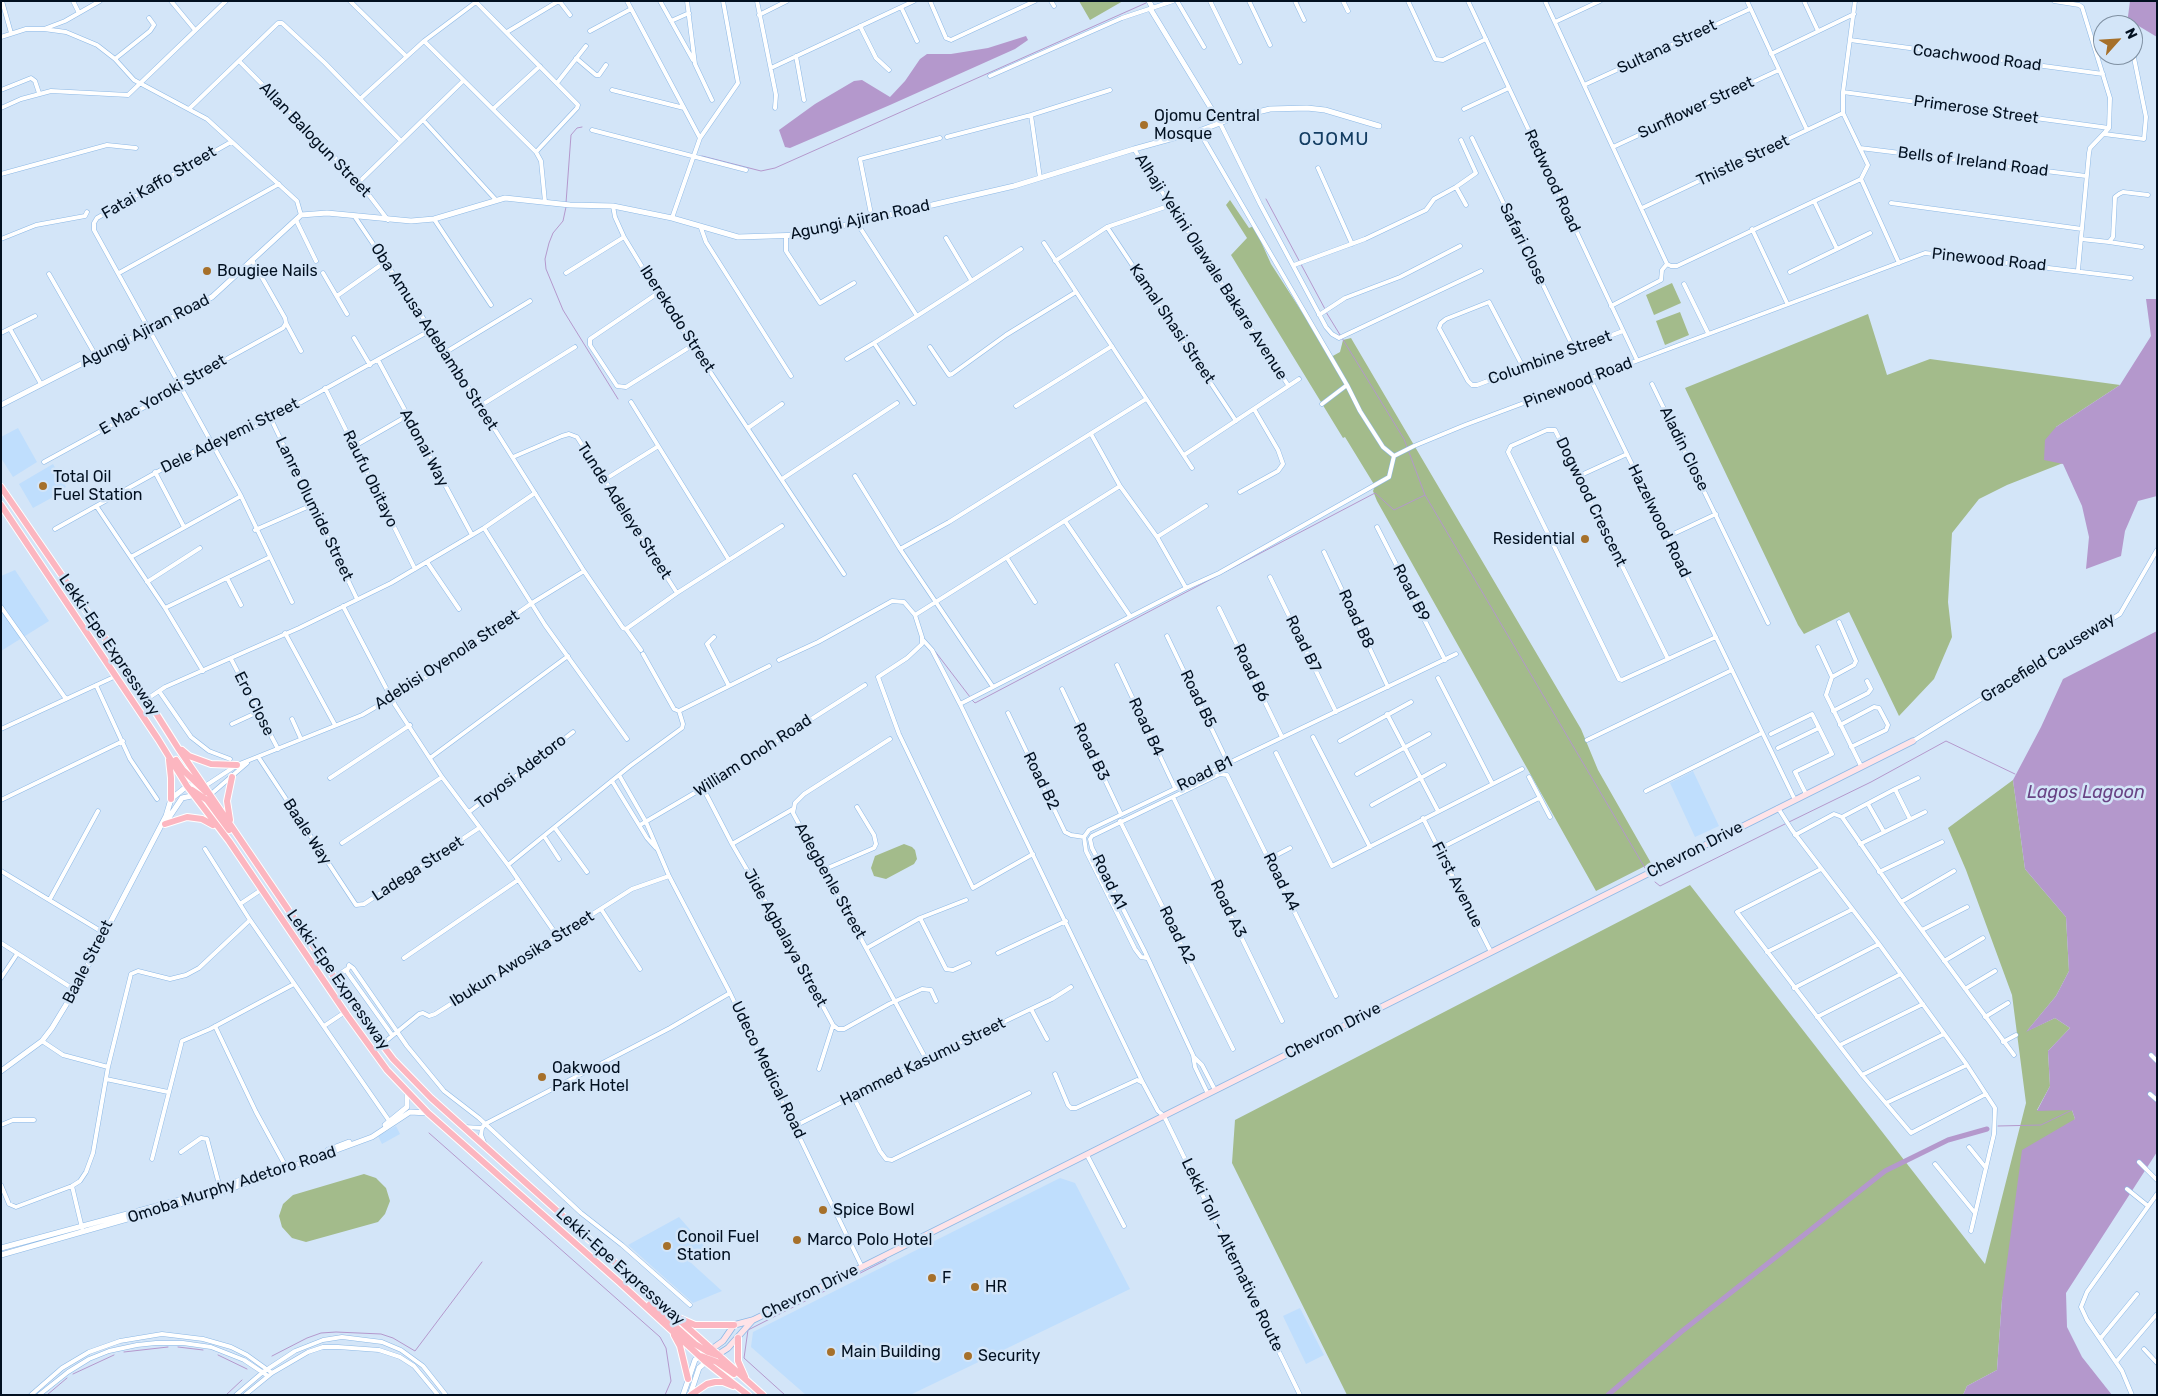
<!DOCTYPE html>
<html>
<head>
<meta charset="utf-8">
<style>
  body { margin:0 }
  #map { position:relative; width:2158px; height:1396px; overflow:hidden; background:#d3e5f8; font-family:Rubik,sans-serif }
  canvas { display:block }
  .frame { position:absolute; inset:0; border:2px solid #021020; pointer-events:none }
  .north { position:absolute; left:2093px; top:15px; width:50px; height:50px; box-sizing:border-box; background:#d3e5f8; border:1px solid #7f90a2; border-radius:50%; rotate:64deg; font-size:14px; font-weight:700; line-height:20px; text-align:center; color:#021020 }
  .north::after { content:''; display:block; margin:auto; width:18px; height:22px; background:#a6702a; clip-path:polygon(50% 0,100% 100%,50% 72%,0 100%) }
</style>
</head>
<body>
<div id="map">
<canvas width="2158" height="1396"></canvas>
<div class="frame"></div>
<div class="north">N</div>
</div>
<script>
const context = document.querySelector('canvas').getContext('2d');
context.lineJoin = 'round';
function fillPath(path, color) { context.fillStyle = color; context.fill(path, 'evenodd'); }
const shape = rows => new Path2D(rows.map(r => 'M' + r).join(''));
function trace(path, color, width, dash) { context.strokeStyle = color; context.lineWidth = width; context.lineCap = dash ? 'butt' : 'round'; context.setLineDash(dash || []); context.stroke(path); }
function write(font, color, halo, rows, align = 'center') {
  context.font = font + ' Rubik,sans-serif'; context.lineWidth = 5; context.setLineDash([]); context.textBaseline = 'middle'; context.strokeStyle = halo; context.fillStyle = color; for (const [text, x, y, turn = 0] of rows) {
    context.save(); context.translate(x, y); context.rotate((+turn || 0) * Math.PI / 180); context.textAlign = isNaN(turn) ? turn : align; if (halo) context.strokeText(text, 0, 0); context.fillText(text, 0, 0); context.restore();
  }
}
const built = shape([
  [18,428,37,462,13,477,1,458,1,437],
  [53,464,66,487,53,493,55,496,33,508,19,484],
  [15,570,49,621,1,651,1,576],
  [1693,771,1719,826,1695,837,1670,783],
  [396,1126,400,1134,382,1144,378,1136],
  [1060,1178,1075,1183,1130,1289,910,1395,806,1395,751,1347,753,1332],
  [679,1217,706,1248,689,1261,722,1291,693,1303,628,1245],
  [1300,1308,1324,1355,1306,1364,1283,1316]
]);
const green = shape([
  [1079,1,1123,1,1090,20],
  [1230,200,1249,228,1254,226,1271,264,1331,357,1340,352,1343,340,1351,338,1581,729,1598,770,1651,863,1596,891,1377,501,1373,491,1375,486,1345,437,1343,438,1231,255,1247,238,1226,205],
  [1672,283,1681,303,1654,315,1646,295],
  [1680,312,1689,335,1665,345,1656,321],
  [1868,314,1887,375,1930,359,2120,385,2056,427,2063,463,2007,485,1979,499,1952,533,1948,602,1952,637,1934,679,1899,716,1849,612,1804,634,1798,625,1685,388],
  [2013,780,2025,869,2066,917,2069,971,2056,996,2027,1031,2055,1018,2070,1028,2048,1051,2050,1086,2037,1110,2072,1110,2075,1119,2002,1299,1997,1370,1967,1386,1963,1395,1347,1395,1232,1163,1235,1120,1690,885,1985,1264,2026,1103,2012,995,1966,870,1948,828],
  [904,844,912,847,915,850,917,859,914,864,886,879,874,876,871,868,875,856],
  [364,1174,376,1178,386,1188,390,1201,385,1214,378,1222,306,1242,292,1238,282,1227,279,1216,283,1204,293,1195]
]);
const water = shape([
  [2130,1,2157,1,2157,37,2137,25,2127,24],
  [1026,36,1028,40,1015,49,890,105,790,148,785,147,779,130,815,104,854,81,862,80,890,97,905,81,920,59,927,54,951,54,988,48],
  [2146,299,2157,299,2157,496,2138,501,2125,531,2121,556,2086,569,2089,537,2082,506,2063,464,2044,460,2045,440,2056,427,2120,385,2151,336],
  [2157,631,2157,1152,2066,1293,2067,1327,2082,1357,2112,1395,1963,1395,1967,1386,1997,1370,2002,1299,2022,1150,2075,1119,2072,1110,2037,1111,2050,1086,2048,1051,2070,1028,2055,1018,2026,1032,2056,996,2069,971,2066,917,2025,869,2013,780,2041,727,2063,679]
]);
const stream = shape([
  [702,156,761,171,775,168,1146,3],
  [1266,199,1325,309],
  [566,203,571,135,577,128,582,127],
  [566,207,563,221,553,233,549,243,545,259,546,269,563,310,618,399],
  [1326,312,1404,439,1425,495],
  [931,646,970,697],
  [972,700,975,703,1375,493,1394,510,1425,495,1645,868],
  [1789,822,1871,782,1946,741,2015,774],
  [1655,882,1660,886,1785,824],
  [1998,1126,2041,1125,2072,1110],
  [429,1133,660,1337,666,1348,671,1381,665,1395],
  [178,1347,203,1350],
  [124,1352,168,1347],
  [218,1355,247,1369],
  [272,1356,307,1338,321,1333,336,1332,381,1334,393,1338,415,1351,482,1262],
  [73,1374,114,1355],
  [47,1395,67,1378],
  [226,1395,242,1380],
  [785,1395,744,1358,748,1330,886,1260]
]);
const canal = shape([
  [1608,1395,1681,1332,1885,1171,1948,1140,1987,1129]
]);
const minor = shape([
  [2,1,11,33],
  [73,1,79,13],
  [171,1,195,30],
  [350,1,406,56],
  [627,1,700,138],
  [660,1,693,60],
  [687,1,695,64,712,100],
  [757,1,776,95,775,108],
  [930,1,946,38,951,40,1035,1],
  [1051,1,1054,6],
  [1177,1,1204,47],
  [1210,1,1240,62],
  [1249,1,1270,45],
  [1295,1,1304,20],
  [1343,1,1348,11],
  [1408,1,1435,59,1443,60,1486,39],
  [1468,1,1637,360],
  [1545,1,1667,264,1671,266,1677,266,1861,179],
  [1747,1,1807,130],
  [1804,1,1818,31],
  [1855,1,1843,92,1843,113,1868,165,1861,179,1899,263],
  [2054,1,2079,5,2082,7,2110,98,2109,128,2090,148,2089,153,2078,270],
  [901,7,917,41],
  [759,15,787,1],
  [671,21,689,13],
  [1555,22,1600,1],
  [860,26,876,58,889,70],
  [44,29,66,32,97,45,115,59,134,80,207,119,297,201,301,215],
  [590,31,631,9],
  [507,32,557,2,560,2,570,15],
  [1,37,26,29,44,29,65,21,100,1],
  [1850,40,2103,74],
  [424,41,536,152,541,161,545,202],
  [1771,54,1854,14],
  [796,56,804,100],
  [576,58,596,75,599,75,606,65],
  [115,59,150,31,154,25,149,18],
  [239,61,359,182,388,220],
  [771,68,914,1],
  [990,76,1122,18,1173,1],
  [557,83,586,46],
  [1584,85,1750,9],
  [1,90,31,78,35,81,39,93],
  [612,90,684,108],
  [1843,92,2109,128],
  [360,99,424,41,476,2,578,105,577,108,536,152],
  [1,108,21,99,51,91,128,95,226,1],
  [189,109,278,23,282,23,325,63,401,141],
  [493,109,540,66],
  [1464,109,1509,88],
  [1031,115,1040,178],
  [423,120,496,200],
  [1220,123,1260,204,1326,327,1332,334,1339,338,1481,271],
  [592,130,746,170],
  [1199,131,1347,385,1360,411,1383,447,1394,456,1414,446,1465,425,1925,253,2131,278],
  [2104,134,2144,139,2146,117,2133,53],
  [947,137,1031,115,1110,90],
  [1472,138,1574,349],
  [231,142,97,218,94,223,94,230,241,496,292,602],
  [1613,147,1779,70],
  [1860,148,2086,176],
  [1134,149,1288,385],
  [1318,168,1352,244],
  [1,174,107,145,136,148],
  [359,182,463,81],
  [1456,187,1476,173,1461,140],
  [1814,201,1837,249],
  [1891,203,2082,229],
  [613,206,615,217,624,237,658,293,844,574],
  [1642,208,1843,113],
  [355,217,446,352,584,571,623,628,626,629,677,593,782,526],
  [672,218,700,138,738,83,723,1],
  [434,219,491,305],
  [872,219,860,159,940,138],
  [296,220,316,261],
  [857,223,917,316,874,343,914,403],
  [1107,227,1236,421],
  [701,228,706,242,791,376],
  [1752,229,1787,303],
  [786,236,786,251,820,303,854,283],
  [946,238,971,280],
  [1,239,36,225,85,216,87,212],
  [2081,239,2109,242,2113,237,2115,197,2119,194,2123,192,2148,195],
  [2109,242,2142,247],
  [1044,243,1192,468],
  [1055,261,1107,227,1171,205],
  [1294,265,1365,239,1426,210,1434,199,1456,187,1466,205],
  [1790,272,1870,233],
  [119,273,279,184],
  [323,273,347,314],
  [566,273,624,237],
  [49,274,96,356],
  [1684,284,1708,333],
  [658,293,590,339,590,345,617,386,626,387,693,345],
  [337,296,385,262],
  [1611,306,1661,280,1662,270,1667,264],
  [1319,315,1345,298,1400,277,1460,246],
  [917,316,1021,249],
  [286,323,301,351],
  [10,329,41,384],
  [1,333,35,316],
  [354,338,370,365],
  [930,347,949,375,952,374,1006,335,1076,292],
  [446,352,530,301],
  [847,359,874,343],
  [378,360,472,535],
  [1523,367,1489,302,1446,319,1441,323,1439,328,1468,381,1472,385,1477,385,1623,331],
  [1590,378,1795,800],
  [1652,384,1768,623],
  [325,388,415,569],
  [631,402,729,560],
  [1322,404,1347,385],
  [480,406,575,347],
  [1016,406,1112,346],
  [271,419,357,599],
  [748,428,782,404],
  [353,447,407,416],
  [1184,455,1299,379],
  [513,457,562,436,569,434,577,437,677,593],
  [44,462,172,392,183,383,283,328,286,323,285,318,252,260],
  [155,472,184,527],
  [855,476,900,549,993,687],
  [1579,476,1627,454],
  [782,479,897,403],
  [604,480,657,447],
  [1120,486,1157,537,1186,588,1219,573,1389,477,1394,456],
  [1240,492,1278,471,1283,464,1278,450,1254,409],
  [97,507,165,608,203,671],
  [1065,521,1130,616],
  [1377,527,1445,660],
  [484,528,545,625,627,739],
  [55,529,202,447,212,443,223,442,271,419,431,330],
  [255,530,312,505],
  [1157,537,1206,506],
  [1667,537,1716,514],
  [900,549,949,522,1146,399],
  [1324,552,1388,687],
  [131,557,241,496],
  [1007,558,1035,602],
  [427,562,459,609],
  [1270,577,1336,712],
  [227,578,241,605],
  [147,582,200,548],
  [343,606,395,705,442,777,508,865,558,937],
  [1,607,66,699],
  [165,608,270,557],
  [1219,608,1282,737],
  [1839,622,1856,661,1854,665,1832,677,1826,695,1861,766],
  [626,629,641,650],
  [285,633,335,725],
  [1167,636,1228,763],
  [714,637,707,644,729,686],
  [923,640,932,650,960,704,1143,1083],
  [1818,647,1832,677],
  [231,659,278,749],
  [1668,659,1555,430,1547,430,1511,446,1508,452,1619,679,1622,680,1668,659,1716,637],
  [779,660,818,642,892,601,904,602,915,615],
  [1117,665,1175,788],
  [1438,678,1492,783],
  [96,685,130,759,157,799],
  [1062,689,1121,814],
  [159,691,191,737,209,751,230,759],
  [147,699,165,687,299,628,391,583,484,528,535,493],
  [960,704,1186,588],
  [679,711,769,666],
  [1833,711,1868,693,1871,689,1867,681],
  [1008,713,1065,832,1071,835,1084,837],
  [1387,714,1438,811],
  [292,719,301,739],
  [232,724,258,712],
  [1840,725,1874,707,1879,708,1888,725,1886,730,1851,747],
  [1,729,116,676],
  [1771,734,1812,714,1832,754,1795,772,1806,794],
  [1313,737,1370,847],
  [890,739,804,794,795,803,793,813,926,1059],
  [1587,740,1732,670],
  [1340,741,1411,702],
  [1913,741,2120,614,2157,550],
  [1778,748,1819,728],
  [1276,753,1332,866,1522,769],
  [259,758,356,905,364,904,479,828],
  [430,758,568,656],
  [1357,774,1429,734],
  [619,775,646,822,669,876,730,993,862,1267],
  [1529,777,1550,817],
  [330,778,410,725],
  [612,781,647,838,656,848],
  [205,786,237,765,362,715,422,680,532,603,584,571],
  [703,788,732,844,778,923,833,1025,838,1029,844,1029,889,1004,922,989,931,990,936,1001],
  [1895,789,1918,778],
  [1646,791,1762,733],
  [210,795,247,763],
  [1173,797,1282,1021],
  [1,800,123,741],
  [1868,804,1884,832],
  [1372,805,1444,765],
  [1778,808,1792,830,1879,944,1967,1065,1995,1108,1994,1134,1971,1231],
  [469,812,573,732],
  [1842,817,1895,789,1910,819],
  [1423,818,1491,952],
  [1120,821,1233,1049],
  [640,825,703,788,865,685],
  [555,828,587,872],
  [1795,835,1834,814,1842,817,1901,902,2014,1055],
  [544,836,559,859],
  [342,843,442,777],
  [732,844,793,809],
  [1860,844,1925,812],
  [205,849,250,920,390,1122],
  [1439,849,1539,798],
  [1033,854,973,888,899,734,878,677,907,658,922,644,922,637,915,615,1120,486,1091,434],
  [1269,859,1290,848],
  [508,865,630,766,682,728,683,724,679,711,674,709,643,654],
  [1821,869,1737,912,1862,1075,1911,1133,1986,1094],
  [823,870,874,848,876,844,874,835,857,807],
  [1,871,104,933],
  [1879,872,1942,842],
  [50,899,98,811],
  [1901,902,1954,871],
  [240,904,261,890],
  [601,909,640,969],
  [920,918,946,969,953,970,969,963],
  [1922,930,1967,907],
  [1,943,75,990],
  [867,948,920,918,966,900],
  [1767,952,1851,910],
  [998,953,1066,921],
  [404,958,518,880],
  [1147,958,1141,957,1135,949,1086,851,1084,837,1089,830,1456,654],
  [1944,961,1983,938],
  [335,977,347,969],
  [1,978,17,954],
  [1794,988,1879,944],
  [1965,989,1995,971],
  [1031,1009,1047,1039],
  [1817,1017,1901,974],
  [1985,1017,2008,1003],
  [215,1026,256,1112,285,1165],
  [324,1026,345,1012],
  [392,1035,347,972,349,965,353,968,407,1046,444,1091,479,1118,581,1213,622,1245,690,1305],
  [42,1041,63,1055,108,1067],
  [2003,1042,2016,1035],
  [381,1045,419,1014,423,1013,429,1016,435,1014,632,889,669,876],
  [1840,1045,1923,1004],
  [2151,1055,2157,1061],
  [1194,1057,1202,1065,1215,1090],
  [819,1069,833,1025],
  [1055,1074,1068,1105,1071,1108,1076,1108,1137,1080,1143,1083,1158,1111,1164,1116,1300,1395],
  [1862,1075,1944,1034],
  [106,1079,168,1092],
  [1208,1094,1195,1067,1193,1055,1145,952,1092,848,1090,839,1092,836,1220,774,1227,775,1336,996],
  [2150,1094,2157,1100],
  [853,1096,880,1151,886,1159,892,1160,1029,1093],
  [1886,1103,1967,1065],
  [1,1125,13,1120,34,1120],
  [795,1126,934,1055,1052,999,1071,987],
  [464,1127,482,1128],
  [485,1145,481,1135,482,1128,485,1124,670,1028,730,993],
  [1969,1147,1986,1168],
  [181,1152,201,1138,207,1139,220,1188],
  [1087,1155,1124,1226],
  [152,1159,182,1041,210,1029,294,984],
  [2139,1162,2157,1180],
  [1935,1164,1975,1213],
  [1,1185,9,1204,16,1207,72,1186,80,1181,86,1172,93,1153,108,1067,131,974,138,971,170,979,186,975,199,968,250,920],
  [72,1186,82,1228],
  [2127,1189,2148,1206],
  [2100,1339,2137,1294],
  [2144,1349,2157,1363],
  [2116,1362,2156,1315],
  [31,1395,62,1368,89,1352,120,1341,162,1334,203,1339,231,1347,247,1355,272,1373],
  [39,1395,68,1372,89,1359,109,1351,137,1345,156,1343,183,1343,211,1347,244,1360,268,1376],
  [236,1395,263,1372,295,1351,323,1340,342,1337,382,1342,401,1350,423,1366,446,1395],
  [245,1395,272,1373,308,1352,323,1347,338,1347,379,1350,400,1357,414,1366,438,1395],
  [2132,1395,2122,1371,2087,1320,2081,1307,2087,1292,2157,1194]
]);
const tertiary = shape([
  [1149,1,1152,7,1151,10,1220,123],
  [1,405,212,297,301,215,327,213,411,221,434,219,505,198,570,205,613,206,672,218,738,237,803,235,1014,186,1134,149,1199,131,1233,118,1270,109,1307,108,1325,110,1379,126],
  [164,825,182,798,196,795],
  [1,1071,42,1041,52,1028,75,990,166,816,171,799,187,786,200,785],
  [385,1125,407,1107,407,1093],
  [328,1150,349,1142],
  [1,1248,179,1200,278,1168],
  [1,1255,222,1192,372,1137,410,1112,428,1113],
  [683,1395,695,1360,700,1356],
  [690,1395,699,1368,706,1362]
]);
const secondary = shape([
  [709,1351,723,1341,734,1325,753,1320,862,1267,1913,741],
  [708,1361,728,1348,752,1321]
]);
const trunk = shape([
  [1,487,147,699,178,748,362,1018,393,1059,431,1098,763,1395],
  [1,505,158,739,187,786,229,841,347,1015,387,1070,428,1113,619,1282,706,1362,748,1395],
  [182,750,189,756,211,764,237,765],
  [169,760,171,778,171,799],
  [176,760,183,770,206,792],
  [192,790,207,800,229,830],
  [230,820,227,801,232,777],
  [165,824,187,817,202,819,213,825],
  [650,1304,695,1344,708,1352,717,1355],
  [679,1318,695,1325,734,1325],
  [674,1335,680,1346,688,1379],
  [738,1338,738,1361,745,1377],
  [701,1356,717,1362,734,1374],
  [691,1395,707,1384,715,1382,723,1382,733,1386]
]);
const markers = [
  [1144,125,5,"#a6702a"],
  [207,271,5,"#a6702a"],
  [43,486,5,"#a6702a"],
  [1585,539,5,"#a6702a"],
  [542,1077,5,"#a6702a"],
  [823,1210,5,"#a6702a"],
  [797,1240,5,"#a6702a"],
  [667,1246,5,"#a6702a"],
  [932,1278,5,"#a6702a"],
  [975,1287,5,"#a6702a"],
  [831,1352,5,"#a6702a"],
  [968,1356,5,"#a6702a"]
];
const streetNames = [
  ["Sultana Street",1667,47,-25],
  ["Coachwood Road",1977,58,7],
  ["Sunflower Street",1696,108,-25],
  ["Primerose Street",1976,110,8],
  ["Allan Balogun Street",315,140,46],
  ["Thistle Street",1743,161,-25],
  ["Bells of Ireland Road",1973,162,7],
  ["Redwood Road",1552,181,65],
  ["Fatai Kaffo Street",159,183,-30],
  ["Agungi Ajiran Road",860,220,-12],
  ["Safari Close",1523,244,64],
  ["Pinewood Road",1989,260,6],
  ["Alhaji Yekini Olawale Bakare Avenue",1211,267,57],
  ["Iberekodo Street",677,319,57],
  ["Kamal Shasi Street",1172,324,56],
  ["Agungi Ajiran Road",145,331,-27],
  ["Oba Amusa Adebambo Street",434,337,57],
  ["Columbine Street",1550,358,-20],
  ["Pinewood Road",1578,383,-21],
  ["E Mac Yoroki Street",163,395,-30],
  ["Dele Adeyemi Street",230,436,-26],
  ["Adonai Way",424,448,62],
  ["Aladin Close",1684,449,64],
  ["Raufu Obitayo",370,479,64],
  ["Dogwood Crescent",1591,502,64],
  ["Lanre Olumide Street",314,509,64],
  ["Tunde Adeleye Street",624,511,57],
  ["Hazelwood Road",1659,521,64],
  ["Road B9",1411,593,63],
  ["Road B8",1356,619,65],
  ["Road B7",1303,644,64],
  ["Lekki-Epe Expressway",109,645,56],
  ["Gracefield Causeway",2048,658,-32],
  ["Adebisi Oyenola Street",447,660,-33],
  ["Road B6",1251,673,64],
  ["Road B5",1198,699,64],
  ["Ero Close",254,704,63],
  ["Road B4",1146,727,65],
  ["Road B3",1091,752,64],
  ["William Onoh Road",753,756,-33],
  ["Toyosi Adetoro",521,772,-38],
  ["Road B1",1205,774,-26],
  ["Road B2",1041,781,64],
  ["Baale Way",307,832,57],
  ["Chevron Drive",1695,850,-27],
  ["Ladega Street",418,869,-33],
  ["Adegbenle Street",830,881,61],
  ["Road A1",1109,882,64],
  ["Road A4",1281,882,64],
  ["First Avenue",1457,885,63],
  ["Road A3",1228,909,64],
  ["Road A2",1177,935,64],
  ["Jide Agbalaya Street",785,938,61],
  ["Ibukun Awosika Street",522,959,-32],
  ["Baale Street",88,962,-63],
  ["Lekki-Epe Expressway",338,980,55],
  ["Chevron Drive",1333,1031,-27],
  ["Hammed Kasumu Street",923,1062,-26],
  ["Udeco Medical Road",768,1070,64],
  ["Omoba Murphy Adetoro Road",232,1185,-18],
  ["Lekki Toll - Alternative Route",1232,1255,64],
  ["Lekki-Epe Expressway",620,1267,42],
  ["Chevron Drive",810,1292,-26]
];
const poiNames = [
  ["Ojomu Central",1154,116],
  ["Mosque",1154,134],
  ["Bougiee Nails",217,271],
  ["Total Oil",53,477],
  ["Fuel Station",53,495],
  ["Residential",1575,539,"right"],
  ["Oakwood",552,1068],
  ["Park Hotel",552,1086],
  ["Spice Bowl",833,1210],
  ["Conoil Fuel",677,1237],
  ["Station",677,1255],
  ["Marco Polo Hotel",807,1240],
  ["F",942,1278],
  ["HR",985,1287],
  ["Main Building",841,1352],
  ["Security",978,1356]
];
const waterNames = [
  ["Lagos Lagoon",2086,793]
];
const quarterNames = [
  ["OJOMU",1334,140]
];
fillPath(built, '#bfdefd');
fillPath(green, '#a3bb8b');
fillPath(water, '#b498cc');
trace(stream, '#b498cc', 1);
trace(canal, '#b498cc', 5);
trace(minor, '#8cb8e5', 5);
trace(tertiary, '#8cb8e5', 6);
trace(secondary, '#8cb8e5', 7);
trace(trunk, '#fff', 8);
trace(minor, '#fff', 4);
trace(tertiary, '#fff', 5);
trace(secondary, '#fee3e8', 5.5);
trace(trunk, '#fcb6c0', 6);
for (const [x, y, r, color] of markers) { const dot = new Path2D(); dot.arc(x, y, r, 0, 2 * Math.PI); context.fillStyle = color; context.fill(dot); trace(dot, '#d3e5f8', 2); }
write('16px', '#021020', '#d3e5f8', streetNames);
write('16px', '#021020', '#d3e5f8', poiNames, 'left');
write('italic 18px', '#694485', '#d3e5f8', waterNames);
context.letterSpacing = '1px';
write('19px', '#133d62', '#d3e5f8', quarterNames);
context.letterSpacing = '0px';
</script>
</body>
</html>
